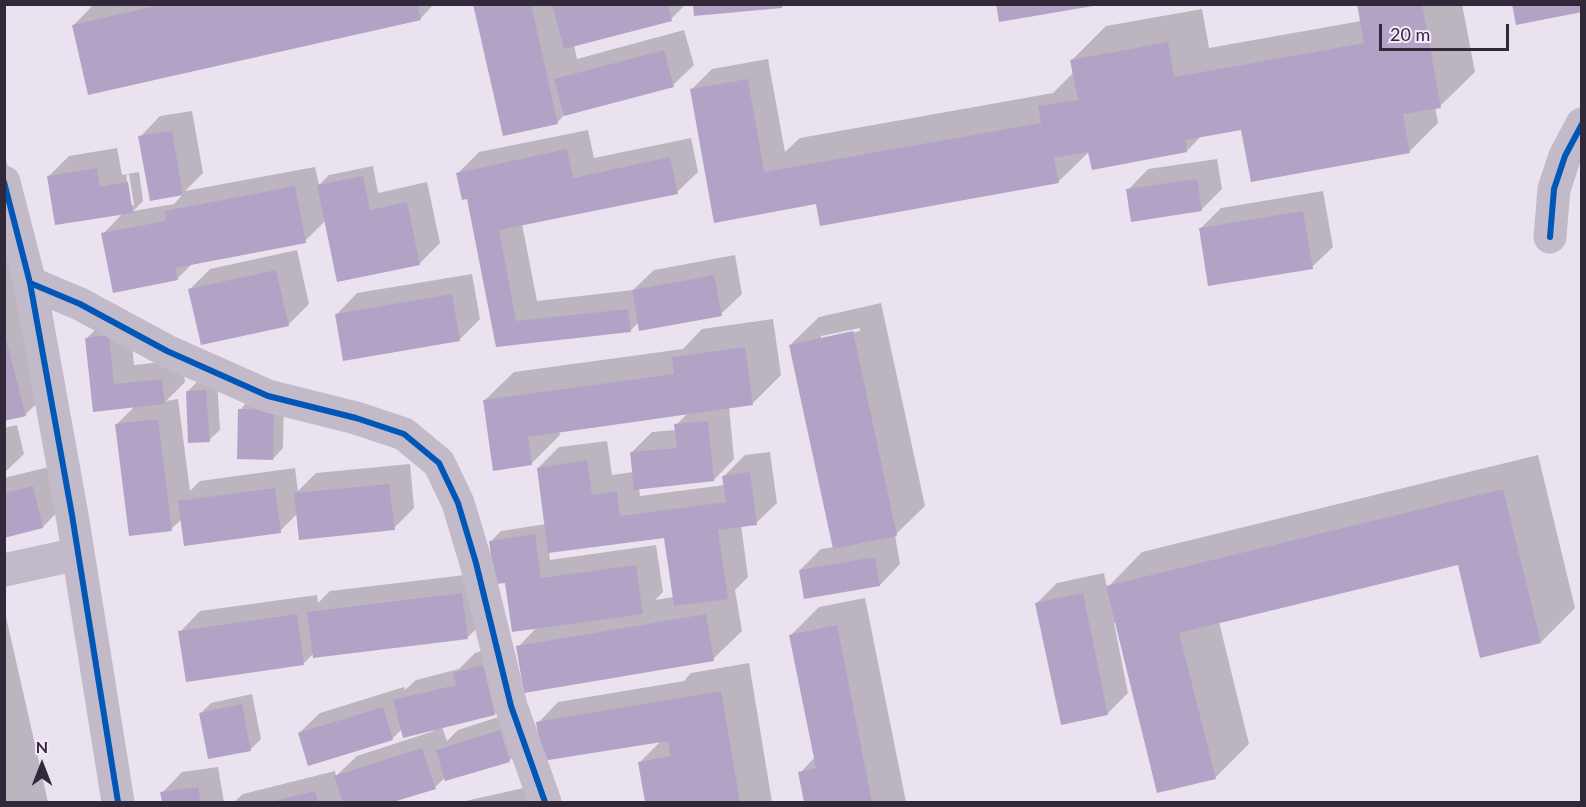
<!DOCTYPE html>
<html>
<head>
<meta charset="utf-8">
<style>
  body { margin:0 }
  #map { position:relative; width:1586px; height:807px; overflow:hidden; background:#ebe2ef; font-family:Lato,sans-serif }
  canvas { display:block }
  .frame { position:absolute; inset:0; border:6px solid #31283a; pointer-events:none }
  .north { position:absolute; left:12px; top:735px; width:60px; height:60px; -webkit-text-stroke:4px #f6e9fc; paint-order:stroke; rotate:0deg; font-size:16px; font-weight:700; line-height:24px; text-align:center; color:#31283a }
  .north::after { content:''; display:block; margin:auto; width:21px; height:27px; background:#31283a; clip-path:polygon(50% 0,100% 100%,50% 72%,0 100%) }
  .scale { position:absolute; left:1379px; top:24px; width:130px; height:27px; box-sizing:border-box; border:3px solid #31283a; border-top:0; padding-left:8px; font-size:18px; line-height:21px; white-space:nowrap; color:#31283a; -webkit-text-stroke:4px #f6e9fc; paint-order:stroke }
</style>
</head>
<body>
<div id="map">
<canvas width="1586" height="807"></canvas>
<div class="frame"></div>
<div class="north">N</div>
<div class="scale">20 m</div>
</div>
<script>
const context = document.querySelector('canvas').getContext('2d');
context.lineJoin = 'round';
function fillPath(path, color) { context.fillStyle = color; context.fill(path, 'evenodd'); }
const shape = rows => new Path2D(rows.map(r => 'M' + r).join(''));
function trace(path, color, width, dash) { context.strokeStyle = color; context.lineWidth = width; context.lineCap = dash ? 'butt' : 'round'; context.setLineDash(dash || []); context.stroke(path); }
const shadow = shape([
  [94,4,434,4,420,19,73,26],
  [474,4,686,4,671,19,574,45,577,59,684,30,694,65,673,85,565,114,557,123],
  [1358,4,1462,4,1475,72,1440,106,1435,107,1438,123,1409,152,1242,128,1202,135,1187,151,1090,151,1058,182,818,203,715,221,692,89,712,69,768,59,785,152,800,138,1053,93,1074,72,1072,60,1106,26,1202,9,1209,48,1361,21],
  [192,111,203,173,185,191,315,167,319,185,329,175,373,166,378,193,427,182,440,243,419,264,325,221,305,241,193,263,177,279,103,234,123,213,48,177,69,156,117,148,122,175,139,172,143,201,133,211,174,204,184,193,151,199,140,137,160,116],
  [129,174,134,205,131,205,126,175],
  [588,130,594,158,691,138,698,172,677,192,522,224,537,301,633,290,654,270,735,255,742,294,721,314,639,322,631,330,497,345,468,198,458,173,479,152],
  [4,151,59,381,25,415,4,420],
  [1217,159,1222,189,1201,210,1128,190,1148,169],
  [1323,191,1333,247,1312,267,1200,229,1221,208],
  [297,250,309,304,288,325,189,290,210,269],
  [472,274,480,319,459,340,337,314,357,293],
  [881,303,925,506,895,535,900,564,880,585,800,570,821,549,834,547,790,345,819,317],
  [860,328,860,331,821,339,821,336],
  [129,315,134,365,182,360,185,382,166,401,178,399,190,491,200,481,295,468,298,491,316,473,410,464,414,508,394,528,297,514,280,531,182,519,171,529,116,425,135,406,95,410,86,339,107,318],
  [773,319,781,375,752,404,729,407,734,459,714,480,639,488,640,496,725,485,724,476,745,455,770,452,777,503,756,523,741,525,748,577,735,590,742,631,713,659,518,647,537,627,507,584,491,541,501,531,546,524,538,468,559,447,607,441,612,475,633,472,631,453,652,432,676,430,676,425,688,413,559,431,560,435,531,464,485,400,514,372,683,349,702,329],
  [665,536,674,597,655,600,663,592,656,545,550,560,549,551],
  [217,380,220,430,209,440,187,392,198,381],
  [250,399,284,400,283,448,273,459,240,410],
  [17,425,24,454,4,473,4,428],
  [1538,455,1575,608,1541,642,1459,563,1219,622,1249,744,1215,778,1116,622,1114,623,1128,693,1107,714,1037,603,1057,583,1104,573,1107,588,1142,552],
  [53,466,63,506,43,527,4,537,4,478],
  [482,573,488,617,467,638,314,653,303,664,180,632,200,611,317,595,318,603,330,591],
  [865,598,906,802,806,802,800,773,815,757,791,635,819,607],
  [4,608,48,802,4,802],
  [503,645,515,693,495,714,442,727,447,741,458,730,520,710,530,740,509,761,446,777,435,787,388,802,234,802,243,794,335,771,336,776,357,756,434,731,434,729,402,729,393,738,309,764,299,733,320,713,404,687,405,690,416,680,459,669,475,653],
  [749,663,772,802,646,802,640,762,662,740,538,723,558,702,684,681,691,673],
  [252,694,261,739,250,750,201,713,211,703],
  [218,767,224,802,163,802,162,793,182,772],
  [546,783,550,802,461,802]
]);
const building = shape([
  [164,4,417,4,421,20,88,95,72,25],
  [473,4,531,4,558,124,503,136],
  [552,4,668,4,672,21,564,49],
  [693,4,782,4,782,8,694,16],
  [996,4,1093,4,1093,6,999,22],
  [1357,4,1422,4,1441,108,1403,114,1410,153,1251,182,1241,130,1185,140,1187,152,1092,170,1088,152,1054,158,1059,183,820,226,816,204,714,223,690,89,748,79,764,172,1041,123,1038,106,1078,100,1070,60,1168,42,1174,77,1364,43],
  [1512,4,1582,4,1582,12,1516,25],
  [664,50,674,87,564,116,554,79],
  [172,131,183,195,150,201,138,136],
  [567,149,573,178,670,157,678,194,499,230,516,321,628,309,631,332,496,347,467,199,462,200,456,173],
  [97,168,100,187,128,182,133,213,55,225,47,176],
  [363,176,370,210,407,202,420,265,337,282,317,185],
  [1197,179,1202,211,1131,222,1126,189],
  [295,186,306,243,175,268,178,280,113,293,101,233,166,221,165,211],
  [1303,211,1313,269,1208,286,1199,228],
  [276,270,289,326,201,345,188,289],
  [714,275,722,316,639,331,632,290],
  [452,294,460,341,343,361,335,314],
  [4,331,26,416,4,421],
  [853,331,897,536,833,549,789,345],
  [109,335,114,384,162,379,165,404,93,412,85,338],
  [745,347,753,405,528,437,532,465,493,471,483,400,674,374,672,357],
  [206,390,210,442,188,443,186,391],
  [238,409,274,410,273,460,237,459],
  [158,419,172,531,129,536,115,424],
  [708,421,714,481,634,490,630,452,677,448,674,424],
  [587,460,592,495,617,491,620,516,726,502,722,476,750,472,757,525,718,530,728,599,674,606,664,538,548,553,537,468],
  [389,484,395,530,299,540,294,493],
  [33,486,43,528,4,538,4,493],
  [275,488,281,533,184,546,178,501],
  [1503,489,1541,643,1480,658,1458,565,1179,633,1216,779,1157,793,1106,586],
  [535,534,541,578,636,565,643,614,512,632,505,583,495,584,489,541],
  [875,557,880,586,804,599,799,570],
  [462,593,468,639,313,658,307,612],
  [1083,593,1108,715,1061,725,1035,603],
  [297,614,304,665,186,682,178,631],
  [706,614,714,661,524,693,516,646],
  [837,625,872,802,804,802,798,772,816,768,789,635],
  [483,665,495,715,403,738,393,700,456,685,453,673],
  [721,691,740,802,645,802,638,762,671,756,668,741,542,761,536,722],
  [242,704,251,751,208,759,199,713],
  [383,707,393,740,308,766,298,733],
  [500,730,510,762,445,781,436,750],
  [422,748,436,789,393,802,343,802,334,776],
  [198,787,201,802,162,802,160,792],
  [315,791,318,802,271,802]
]);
const street = shape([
  [4,182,30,283,72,515,118,802],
  [1550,237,1554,189,1565,156,1582,124],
  [30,283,80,304,167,351,268,396,356,418,404,434,439,463,458,503,476,563,511,706,545,802],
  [4,570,78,554]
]);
const cycleway = shape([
  [4,182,30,283,72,515,118,802],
  [1550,237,1554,189,1565,156,1582,124],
  [30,283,80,304,167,351,268,396,356,418,404,434,439,463,458,503,476,563,511,706,545,802]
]);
fillPath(shadow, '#0003');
fillPath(building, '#b2a2c5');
trace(street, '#c3bac9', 33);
trace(cycleway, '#0057b8', 6);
</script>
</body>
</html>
